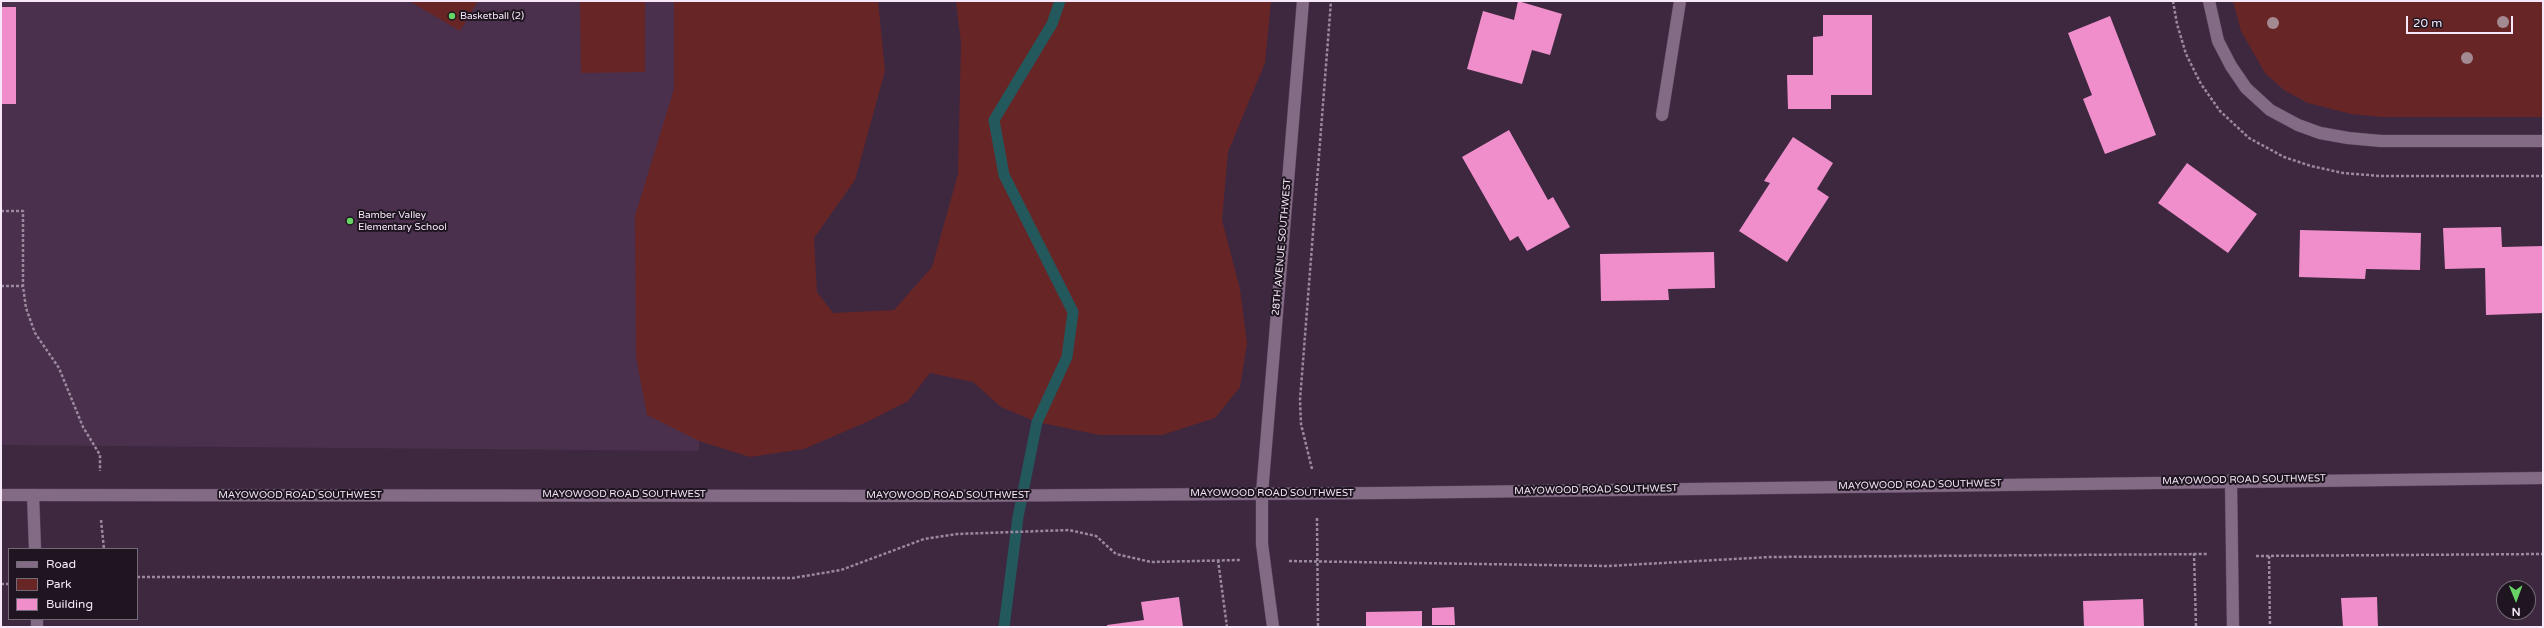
<!DOCTYPE html>
<html>
<head>
<meta charset="utf-8">
<style>
  body { margin:0 }
  #map { position:relative; width:2544px; height:628px; overflow:hidden; background:#3d2840; font-family:"Varela Round",sans-serif }
  canvas { display:block }
  .frame { position:absolute; inset:0; border:2px solid #f6e8f8; pointer-events:none }
  .legend { position:absolute; left:8px; top:548px; width:130px; height:72px; box-sizing:border-box; background:#1e1520; border:1px solid #746976; margin:0; padding:5px 7px; list-style:none; font-size:12px; color:#f6e8f8 }
  .legend li { display:flex; align-items:center; gap:8px; height:20px }
  .legend b { width:20px; border:1px solid #746976 }
  .north { position:absolute; left:2496px; top:580px; width:40px; height:40px; box-sizing:border-box; background:#1e1520; border:1px solid #746976; border-radius:50%; rotate:179deg; font-size:11px; font-weight:700; line-height:16px; text-align:center; color:#f6e8f8 }
  .north::after { content:''; display:block; margin:auto; width:14px; height:18px; background:#68d465; clip-path:polygon(50% 0,100% 100%,50% 72%,0 100%) }
  .scale { position:absolute; left:2406px; top:16px; width:107px; height:18px; box-sizing:border-box; border:2px solid #f6e8f8; border-top:0; padding-left:5px; font-size:12px; line-height:14px; white-space:nowrap; color:#f6e8f8; -webkit-text-stroke:3px #1e1520; paint-order:stroke }
</style>
</head>
<body>
<div id="map">
<canvas width="2544" height="628"></canvas>
<div class="frame"></div>
<ul class="legend">
<li><b style="height:5px;background:#836a85"></b>Road</li>
<li><b style="height:11px;background:#682526"></b>Park</li>
<li><b style="height:11px;background:#f08ecb"></b>Building</li>
</ul>
<div class="north">N</div>
<div class="scale">20 m</div>
</div>
<script>
const context = document.querySelector('canvas').getContext('2d');
context.lineJoin = 'round';
function fillPath(path, color) { context.fillStyle = color; context.fill(path, 'evenodd'); }
const shape = rows => new Path2D(rows.map(r => 'M' + r).join(''));
function trace(path, color, width, dash) { context.strokeStyle = color; context.lineWidth = width; context.lineCap = dash ? 'butt' : 'round'; context.setLineDash(dash || []); context.stroke(path); }
function write(font, color, halo, rows, align = 'center') {
  context.font = font + ' "Varela Round",sans-serif'; context.lineWidth = 4; context.setLineDash([]); context.textBaseline = 'middle'; context.strokeStyle = halo; context.fillStyle = color; for (const [text, x, y, turn = 0] of rows) {
    context.save(); context.translate(x, y); context.rotate((+turn || 0) * Math.PI / 180); context.textAlign = isNaN(turn) ? turn : align; if (halo) context.strokeText(text, 0, 0); context.fillText(text, 0, 0); context.restore();
  }
}
const built = shape([
  [1,1,699,1,699,451,1,445]
]);
const green = shape([
  [409,1,478,1,460,31],
  [580,1,645,1,645,72,581,73],
  [674,1,878,1,885,71,855,180,814,238,817,292,833,313,894,310,932,267,958,174,961,43,956,1,1271,1,1265,63,1228,152,1222,220,1240,289,1247,343,1240,387,1215,418,1162,435,1100,435,1037,422,1001,407,973,382,930,373,908,401,869,421,804,449,750,457,699,441,647,415,636,357,635,216,674,89],
  [2233,1,2543,1,2543,117,2382,117,2351,114,2308,103,2284,90,2265,73,2241,31]
]);
const stream = shape([
  [1004,627,1018,517,1037,422,1067,357,1073,312,1004,175,994,120,1052,24,1060,1]
]);
const building = shape([
  [1518,1,1562,14,1550,55,1532,50,1522,84,1467,69,1483,11,1514,20],
  [1,7,16,7,16,104,1,104],
  [1823,15,1872,15,1872,95,1831,95,1831,109,1788,109,1787,75,1813,75,1813,37,1823,36],
  [2110,16,2156,135,2105,154,2083,99,2092,95,2068,33],
  [1509,130,1548,200,1553,197,1570,227,1527,251,1518,236,1510,241,1462,157],
  [1793,137,1833,163,1817,189,1829,197,1787,262,1739,231,1770,183,1764,181],
  [2187,163,2257,214,2228,253,2158,203],
  [2501,227,2502,247,2543,246,2543,313,2486,315,2485,268,2445,269,2443,228],
  [2300,230,2421,233,2420,270,2366,269,2365,279,2299,277],
  [1714,252,1715,288,1668,289,1669,300,1601,301,1600,254],
  [1179,597,1183,627,1107,627,1107,625,1144,620,1141,602],
  [2377,597,2378,627,2343,627,2341,598],
  [2143,599,2144,627,2084,627,2083,601],
  [1454,607,1455,625,1432,625,1432,608],
  [1422,611,1422,627,1366,627,1366,612]
]);
const path = shape([
  [2173,1,2177,24,2186,54,2201,84,2220,111,2249,138,2284,157,2311,166,2343,173,2380,176,2543,176],
  [1,211,23,211,23,286,26,308,35,333,59,368,83,427,100,455,100,471],
  [1,286,23,286],
  [1312,469,1301,424,1300,400,1331,1],
  [1317,518,1318,627],
  [101,520,104,549],
  [2194,553,2196,627],
  [2256,556,2543,554],
  [2269,556,2270,627],
  [1218,560,1227,627],
  [1289,561,1608,566,1770,557,2207,554],
  [137,577,793,578,841,570,924,539,957,534,1069,530,1096,536,1116,554,1151,562,1240,560],
  [1,584,9,584]
]);
const street = shape([
  [2209,1,2218,41,2231,66,2246,88,2270,110,2298,125,2320,133,2348,138,2381,141,2543,141],
  [1662,115,1680,1],
  [2231,480,2233,627],
  [1262,493,1262,544,1273,627],
  [33,495,35,549],
  [37,619,37,627]
]);
const secondary = shape([
  [1262,493,1303,1],
  [1,495,948,496,1383,493,2543,478]
]);
const trees = [
  [2503,22],
  [2273,23],
  [2467,58]
];
const markers = [
  [452,16,4,"#68d465"],
  [350,221,4,"#68d465"]
];
const poiNames = [
  ["Basketball (2)",460,16],
  ["Bamber Valley",358,215],
  ["Elementary School",358,227]
];
const streetNames = [
  ["28TH AVENUE SOUTHWEST",1282,247,-85],
  ["MAYOWOOD ROAD SOUTHWEST",2244,480,-1],
  ["MAYOWOOD ROAD SOUTHWEST",1920,485,-1],
  ["MAYOWOOD ROAD SOUTHWEST",1596,490,-1],
  ["MAYOWOOD ROAD SOUTHWEST",1272,493],
  ["MAYOWOOD ROAD SOUTHWEST",624,494],
  ["MAYOWOOD ROAD SOUTHWEST",300,495],
  ["MAYOWOOD ROAD SOUTHWEST",948,495]
];
fillPath(built, '#4a304c');
fillPath(green, '#682526');
trace(stream, '#23585d', 11);
fillPath(building, '#f08ecb');
trace(street, '#564458', 13);
trace(secondary, '#564458', 13);
trace(path, '#9a899d', 2.5, [3, 2]);
trace(street, '#836a85', 12);
trace(secondary, '#836a85', 12);
context.fillStyle = '#a38992';
for (const [x, y] of trees) { context.beginPath(); context.arc(x, y, 6, 0, 2 * Math.PI); context.fill(); }
for (const [x, y, r, color] of markers) { const dot = new Path2D(); dot.arc(x, y, r, 0, 2 * Math.PI); context.fillStyle = color; context.fill(dot); trace(dot, '#1e1520', 1.5); }
write('10px', '#f6e8f8', '#1e1520', poiNames, 'left');
write('10px', '#f6e8f8', '#1e1520', streetNames);
</script>
</body>
</html>
